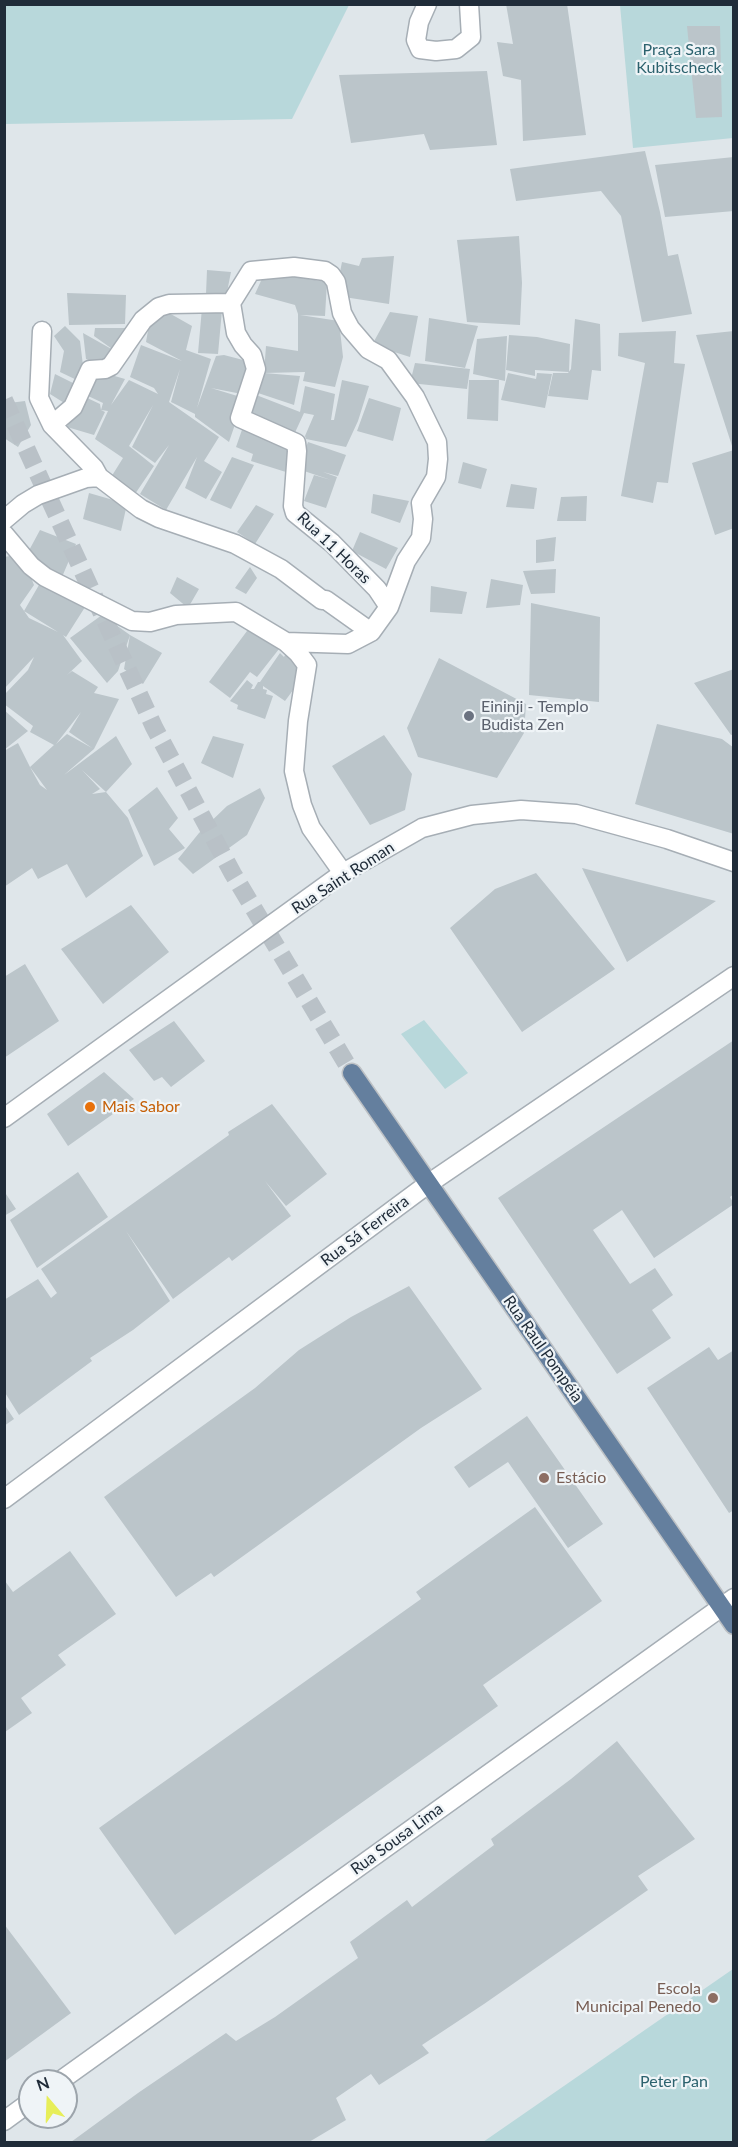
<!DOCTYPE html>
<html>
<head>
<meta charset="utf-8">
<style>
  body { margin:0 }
  #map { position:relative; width:738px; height:2147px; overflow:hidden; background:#dfe6ea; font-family:Lato,sans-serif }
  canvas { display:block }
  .frame { position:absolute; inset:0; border:6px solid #202c39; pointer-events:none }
  .north { position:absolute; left:18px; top:2069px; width:60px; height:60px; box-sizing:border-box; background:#eff4f7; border:2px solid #9ca4ab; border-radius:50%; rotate:341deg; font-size:16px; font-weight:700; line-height:24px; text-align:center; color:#202c39 }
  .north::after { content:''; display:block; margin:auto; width:21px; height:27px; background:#e7ee59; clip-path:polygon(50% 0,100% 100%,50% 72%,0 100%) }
</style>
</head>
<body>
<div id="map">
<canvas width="738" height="2147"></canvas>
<div class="frame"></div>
<div class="north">N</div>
</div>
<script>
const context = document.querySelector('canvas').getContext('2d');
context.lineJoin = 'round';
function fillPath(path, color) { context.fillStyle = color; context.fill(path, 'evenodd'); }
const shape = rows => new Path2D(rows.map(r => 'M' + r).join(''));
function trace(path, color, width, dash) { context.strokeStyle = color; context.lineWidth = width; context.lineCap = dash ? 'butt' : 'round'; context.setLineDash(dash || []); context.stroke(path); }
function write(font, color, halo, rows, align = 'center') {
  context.font = font + ' Lato,sans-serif'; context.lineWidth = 4.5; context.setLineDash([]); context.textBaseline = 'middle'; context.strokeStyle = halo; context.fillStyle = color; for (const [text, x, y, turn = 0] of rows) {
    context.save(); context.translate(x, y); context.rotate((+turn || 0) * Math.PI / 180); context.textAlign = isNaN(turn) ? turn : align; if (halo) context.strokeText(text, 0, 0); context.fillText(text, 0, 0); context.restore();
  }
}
const green = shape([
  [4,5,5,4,349,5,292,119,5,124],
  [620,5,733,5,733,138,633,148],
  [424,1020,468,1073,445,1089,401,1034],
  [733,1969,733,2142,483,2142]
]);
const building = shape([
  [506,4,567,4,586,135,523,141,521,80,503,76,497,42,513,44],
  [687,26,720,26,722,117,696,118],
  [487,71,497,145,430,150,424,134,351,143,339,75],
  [645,151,660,212,668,256,678,254,692,314,642,322,621,216,601,191,516,201,510,169],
  [734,157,734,211,665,217,655,165],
  [519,236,522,283,520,325,467,322,457,240],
  [394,256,389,304,344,297,348,289,338,282,342,262,359,266,362,258],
  [207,270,231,272,226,297,206,294],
  [265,272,327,282,325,316,300,315,339,321,343,357,335,387,303,381,305,372,264,373,300,376,294,405,258,393,264,373,266,346,298,351,298,314,295,305,255,294],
  [67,293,126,295,125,324,69,325],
  [202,308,222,310,218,354,198,353],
  [390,312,418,316,410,357,372,345],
  [169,313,192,326,186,350,211,359,197,408,216,356,224,355,247,361,245,368,252,372,247,395,211,388,244,398,229,442,195,417,195,414,171,402,180,369,169,402,219,437,204,461,222,472,206,499,185,488,197,457,166,510,140,494,169,445,155,463,132,447,153,405,129,446,154,466,135,494,108,482,123,458,95,439,108,411,101,410,105,412,94,435,67,427,83,396,100,404,101,410,103,403,86,395,94,370,125,379,111,405,129,380,158,394,154,388,130,377,141,345,182,361,146,342,150,319],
  [429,318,478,326,465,368,425,361],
  [575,319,600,324,601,371,592,370,588,400,548,396,553,373,568,373,571,369],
  [65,326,80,341,84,374,81,382,60,372,64,351,54,336],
  [95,328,131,328,115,351,94,336],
  [676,331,674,363,685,364,668,483,657,482,653,503,621,496,645,363,618,356,619,333],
  [734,331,734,449,733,449,696,335],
  [83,333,115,351,101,366,86,359],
  [509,335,537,337,570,344,569,372,535,370,535,376,506,370],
  [507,336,505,381,473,374,477,339],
  [415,363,470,369,467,389,410,383],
  [508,373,536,379,537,373,552,374,545,408,501,400],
  [55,374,81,387,69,406,50,394],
  [342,380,369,386,358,421,346,447,306,439,305,436,314,415,304,413,292,439,242,418,251,393,300,412,305,386,335,394,331,420,334,420],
  [469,380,499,380,498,421,467,419],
  [369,398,401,408,393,441,357,431],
  [25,401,31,425,18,447,4,438,4,410,9,403],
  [244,424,295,445,289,473,251,461,253,454,236,447],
  [308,442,346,455,338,476,323,472,337,477,326,508,304,501,314,475,331,480,298,469],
  [734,450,734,528,715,535,692,463],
  [232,457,254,465,231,509,210,500],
  [463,462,487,469,481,489,458,483],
  [511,484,537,488,534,509,506,507],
  [89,493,127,504,121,531,83,519],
  [373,494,409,501,400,523,371,513],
  [587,496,586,521,557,521,561,497],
  [256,505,274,514,255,544,237,532],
  [40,530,76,544,62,577,26,556],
  [360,532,398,548,386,569,352,551],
  [556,537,554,561,536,563,536,540],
  [10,556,30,575,34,585,20,605,29,618,58,632,24,611,43,578,87,604,66,637,63,635,82,661,67,675,72,671,98,687,94,693,119,699,94,749,64,775,116,736,132,764,106,792,82,770,100,789,92,794,106,792,128,818,143,856,86,898,67,864,38,879,32,868,4,887,4,751,18,743,30,767,40,785,47,790,30,767,54,745,30,732,33,726,4,704,4,695,28,670,34,657,4,689,4,557],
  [81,712,69,732,92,748,67,734,56,744],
  [250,567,257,578,246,594,235,588],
  [556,569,555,593,531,594,523,571],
  [177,577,199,589,188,608,170,593],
  [491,579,523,585,520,605,486,608],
  [431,586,467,592,462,614,430,612],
  [531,603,600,617,599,702,529,695],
  [102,615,130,635,118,671,107,683,70,638],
  [250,627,279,649,257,677,250,672,230,698,209,682],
  [130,635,162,653,143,684,124,669],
  [280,653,284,657,286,653,306,667,302,678,285,701,263,686,263,689,267,690,266,694,273,696,265,719,237,709,238,705,230,701,247,680,253,685,251,689,254,689,258,682,260,682],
  [439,658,526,704,524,733,497,778,418,757,407,728],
  [734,669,734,734,731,735,694,683],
  [4,710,28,731,4,750],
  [657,724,722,739,734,748,734,834,635,804],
  [384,735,412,774,405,810,370,825,332,766],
  [213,736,244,744,233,778,201,763],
  [157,787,178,818,169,829,185,848,154,866,128,810],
  [260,788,265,798,247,835,193,874,178,859,199,833,227,806],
  [582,868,716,901,627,962],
  [536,873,615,969,522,1032,450,928,495,889],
  [131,905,169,952,103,1004,61,949],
  [25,964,59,1021,4,1058,4,977],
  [174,1021,205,1061,171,1087,162,1077,154,1081,129,1050],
  [734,1040,734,1194,730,1197,734,1204,654,1258,622,1210,593,1230,630,1284,655,1268,673,1295,652,1310,671,1338,617,1374,498,1198],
  [104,1072,134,1099,68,1146,47,1114],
  [272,1104,327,1174,286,1206,265,1181,291,1216,232,1261,229,1257,173,1299,126,1231,170,1301,133,1330,90,1358,92,1361,19,1415,4,1391,4,1300,38,1279,51,1298,57,1293,41,1269,229,1135,228,1132],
  [78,1172,108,1217,37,1268,10,1220],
  [4,1191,16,1209,4,1216],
  [409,1286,482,1389,421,1428,214,1577,211,1573,176,1597,104,1497,255,1388,299,1350,351,1317],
  [709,1347,718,1360,734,1350,734,1510,729,1513,647,1388],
  [4,1404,14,1419,4,1426],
  [527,1416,603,1524,568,1548,508,1462,469,1488,454,1467],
  [535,1507,602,1601,483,1685,498,1706,175,1935,99,1828,421,1599,416,1592],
  [70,1551,116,1614,58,1655,66,1665,21,1698,32,1713,5,1732,5,1581,13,1592],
  [617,1741,695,1839,638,1876,648,1890,484,2004,422,2045,429,2053,379,2085,371,2074,336,2098,346,2120,309,2142,71,2142,138,2093,226,2033,236,2041,275,2017,358,1958,350,1942,407,1900,412,1907,494,1845,491,1839,571,1779],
  [4,1924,71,2013,4,2062]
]);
const majorTunnel = shape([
  [4,400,154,727,233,874,352,1073]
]);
const minor = shape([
  [427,4,419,22,416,40,420,49,436,51,456,49,471,37,469,4],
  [231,303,251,271,294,267,325,271,331,275,336,282,342,313,350,328,368,349,388,360,415,397,437,442,438,459,436,477,421,503,423,519,421,538,406,561,389,607,371,632,348,644,286,642],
  [42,331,39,398,52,425,94,468,99,477],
  [52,425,73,407,90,370,105,369,111,366,143,320,159,307,169,304,231,303,236,333,243,345,252,355,256,369,240,418,296,443,297,451,293,506,295,513,332,543,377,589,389,607],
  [4,520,23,504,38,495,86,478,99,477,141,509,159,518,235,544,281,569,322,600,326,600,371,632],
  [4,534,31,566,45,577,132,621,150,622,176,615,236,612,286,642,298,653,307,665,298,721,294,771,302,805,311,828,343,873],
  [4,1118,343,873,422,828,472,815,521,810,576,814,667,839,734,862],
  [4,1499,428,1184,734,976],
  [60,2081,734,1598],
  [4,2121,30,2102]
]);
const major = shape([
  [352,1073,734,1625]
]);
const markers = [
  [469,716,6,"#6b7280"],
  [90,1107,6,"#e8710a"],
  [544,1478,6,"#8d6e63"],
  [713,1998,6,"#8d6e63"]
];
const parkNames = [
  ["Praça Sara",679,50],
  ["Kubitscheck",679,68],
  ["Peter Pan",674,2082]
];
const streetNames = [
  ["Rua 11 Horas",334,548,44],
  ["Rua Saint Roman",343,878,-33],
  ["Rua Sá Ferreira",365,1231,-37],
  ["Rua Raul Pompéia",543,1349,55],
  ["Rua Sousa Lima",397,1839,-36]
];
const worshipNames = [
  ["Eininji - Templo",481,707],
  ["Budista Zen",481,725]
];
const foodNames = [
  ["Mais Sabor",102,1107]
];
const educationNames = [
  ["Estácio",556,1478],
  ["Escola",701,1989,"right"],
  ["Municipal Penedo",701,2007,"right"]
];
fillPath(green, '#b8d8db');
fillPath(building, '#bbc5ca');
trace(majorTunnel, '#b9c1c7', 18, [18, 9]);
trace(minor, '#a6aeb5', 21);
trace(major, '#bcc0c4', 21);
trace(minor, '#fff', 18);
trace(major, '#647f9e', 18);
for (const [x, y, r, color] of markers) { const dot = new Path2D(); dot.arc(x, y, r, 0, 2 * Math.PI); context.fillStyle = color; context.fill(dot); trace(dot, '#eff4f7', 2); }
write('16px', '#2c626e', '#eff4f7', parkNames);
write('16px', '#202c39', '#eff4f7', streetNames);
write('16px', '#5b616d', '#eff4f7', worshipNames, 'left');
write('16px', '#c56008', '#eff4f7', foodNames, 'left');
write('16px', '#785e54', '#eff4f7', educationNames, 'left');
</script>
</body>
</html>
